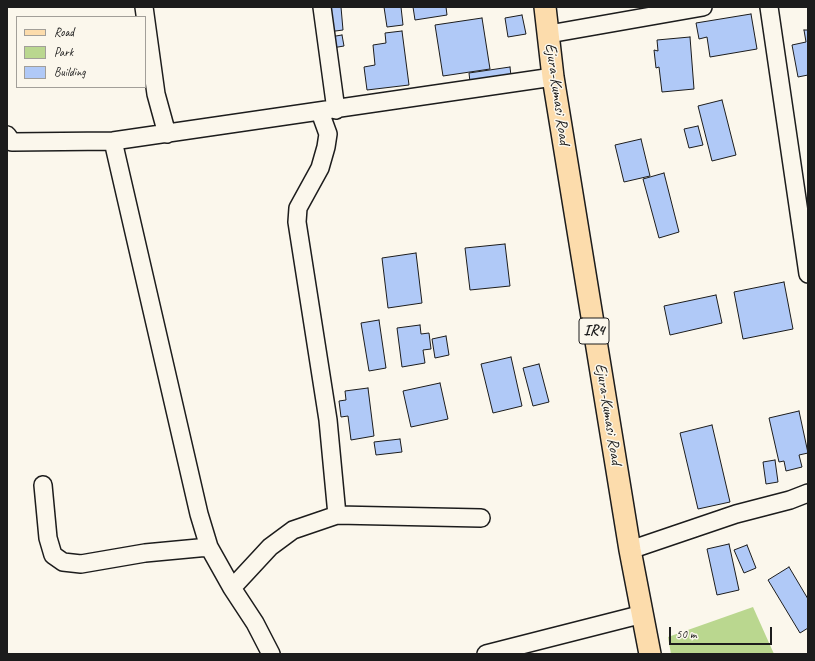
<!DOCTYPE html>
<html>
<head>
<meta charset="utf-8">
<style>
  body { margin:0 }
  #map { position:relative; width:815px; height:661px; overflow:hidden; background:#fbf7ec; font-family:Caveat,sans-serif }
  canvas { display:block }
  .frame { position:absolute; inset:0; border:8px solid #1c1c1c; pointer-events:none }
  .legend { position:absolute; left:16px; top:16px; width:130px; height:72px; box-sizing:border-box; background:#fbf7ec; border:1px solid #a29f99; margin:0; padding:5px 7px; list-style:none; font-size:12px; color:#1c1c1c }
  .legend li { display:flex; align-items:center; gap:8px; height:20px }
  .legend b { width:20px; border:1px solid #a29f99 }
  .scale { position:absolute; left:669px; top:627px; width:103px; height:18px; box-sizing:border-box; border:2px solid #1c1c1c; border-top:0; padding-left:5px; font-size:12px; line-height:14px; white-space:nowrap; color:#1c1c1c; -webkit-text-stroke:3px #fbf7ec; paint-order:stroke }
</style>
</head>
<body>
<div id="map">
<canvas width="815" height="661"></canvas>
<div class="frame"></div>
<ul class="legend">
<li><b style="height:5px;background:#fcdcac"></b>Road</li>
<li><b style="height:11px;background:#bad78f"></b>Park</li>
<li><b style="height:11px;background:#b0c9f7"></b>Building</li>
</ul>
<div class="scale">50 m</div>
</div>
<script>
const context = document.querySelector('canvas').getContext('2d');
context.lineJoin = 'round';
function fillPath(path, color) { context.fillStyle = color; context.fill(path, 'evenodd'); }
const shape = rows => new Path2D(rows.map(r => 'M' + r).join(''));
function trace(path, color, width, dash) { context.strokeStyle = color; context.lineWidth = width; context.lineCap = dash ? 'butt' : 'round'; context.setLineDash(dash || []); context.stroke(path); }
function write(font, color, halo, rows, align = 'center') {
  context.font = font + ' Caveat,sans-serif'; context.lineWidth = 3; context.setLineDash([]); context.textBaseline = 'middle'; context.strokeStyle = halo; context.fillStyle = color; for (const [text, x, y, turn = 0] of rows) {
    context.save(); context.translate(x, y); context.rotate((+turn || 0) * Math.PI / 180); context.textAlign = isNaN(turn) ? turn : align; if (halo) context.strokeText(text, 0, 0); context.fillText(text, 0, 0); context.restore();
  }
}
const green = shape([
  [753,607,774,654,671,654,668,637]
]);
const building = shape([
  [326,7,341,7,343,30,328,32,326,7],
  [384,7,401,7,403,25,387,27,384,7],
  [413,7,446,7,447,15,415,20,413,7],
  [751,14,757,49,710,57,707,37,699,39,696,23,751,14],
  [522,15,526,34,508,37,505,18,522,15],
  [482,18,490,69,443,76,435,25,482,18],
  [804,30,808,30,808,75,798,77,792,45,806,42,804,30],
  [402,31,409,85,367,90,364,67,375,65,373,45,386,43,385,33,402,31],
  [342,35,344,46,332,48,330,37,342,35],
  [690,37,694,89,662,92,659,67,656,68,654,50,658,51,657,40,690,37],
  [510,67,511,76,470,82,469,73,510,67],
  [722,100,736,155,712,161,698,106,722,100],
  [698,126,703,145,689,148,684,129,698,126],
  [641,139,650,176,624,182,615,145,641,139],
  [664,173,679,232,659,238,643,179,664,173],
  [505,244,510,286,470,290,465,248,505,244],
  [416,253,422,303,388,308,382,258,416,253],
  [784,282,793,329,743,339,734,292,784,282],
  [716,295,722,323,670,335,664,306,716,295],
  [379,320,386,368,369,371,361,323,379,320],
  [420,325,421,334,429,333,431,349,423,350,425,363,402,367,397,328,420,325],
  [446,336,449,355,435,358,432,339,446,336],
  [511,357,522,406,493,413,481,364,511,357],
  [539,364,549,402,533,406,523,368,539,364],
  [440,383,448,419,411,427,403,391,440,383],
  [368,388,374,436,351,440,348,416,341,417,339,401,346,400,345,391,368,388],
  [799,411,808,453,799,455,802,467,786,471,784,461,779,462,769,418,799,411],
  [712,425,730,502,698,509,680,433,712,425],
  [400,439,402,452,376,455,374,442,400,439],
  [775,460,778,482,766,484,763,462,775,460],
  [729,544,739,590,717,595,707,549,729,544],
  [747,545,756,568,744,573,734,550,747,545],
  [789,567,808,599,808,628,800,633,768,580,789,567]
]);
const minor = shape([
  [144,7,156,94,167,134],
  [322,7,336,110],
  [769,7,808,274],
  [549,34,703,7],
  [7,135,12,142,113,141,553,77],
  [113,141,199,514,209,547,232,588,270,547,293,530,337,515,328,420,297,222,298,208,320,168,326,147,328,134,320,112],
  [43,485,48,538,53,555,63,562,81,564,145,553,209,547],
  [337,515,481,518],
  [630,550,736,514,790,500,808,493],
  [232,588,255,623,271,654],
  [486,654,643,614]
]);
const major = shape([
  [545,7,553,77,630,550,650,654]
]);
const shields = [
  [594,331,30]
];
const shieldNames = [
  ["IR4",594,331]
];
const streetNames = [
  ["Ejura-Kumasi Road",557,94,82],
  ["Ejura-Kumasi Road",608,414,81]
];
fillPath(green, '#bad78f');
fillPath(building, '#b0c9f7');
trace(building, '#1c1c1c', 1);
trace(minor, '#1c1c1c', 20);
trace(major, '#1c1c1c', 24);
trace(minor, '#fbf7ec', 17);
trace(major, '#fcdcac', 21);
for (const [x, y, w] of shields) { const box = new Path2D(); box.roundRect(x - w / 2, y - 13, w, 26, 3); context.fillStyle = '#fbf7ec'; context.fill(box); trace(box, '#1c1c1c', 1); }
write('bold 15px', '#1c1c1c', null, shieldNames);
write('16px', '#1c1c1c', '#fbf7ec', streetNames);
</script>
</body>
</html>
